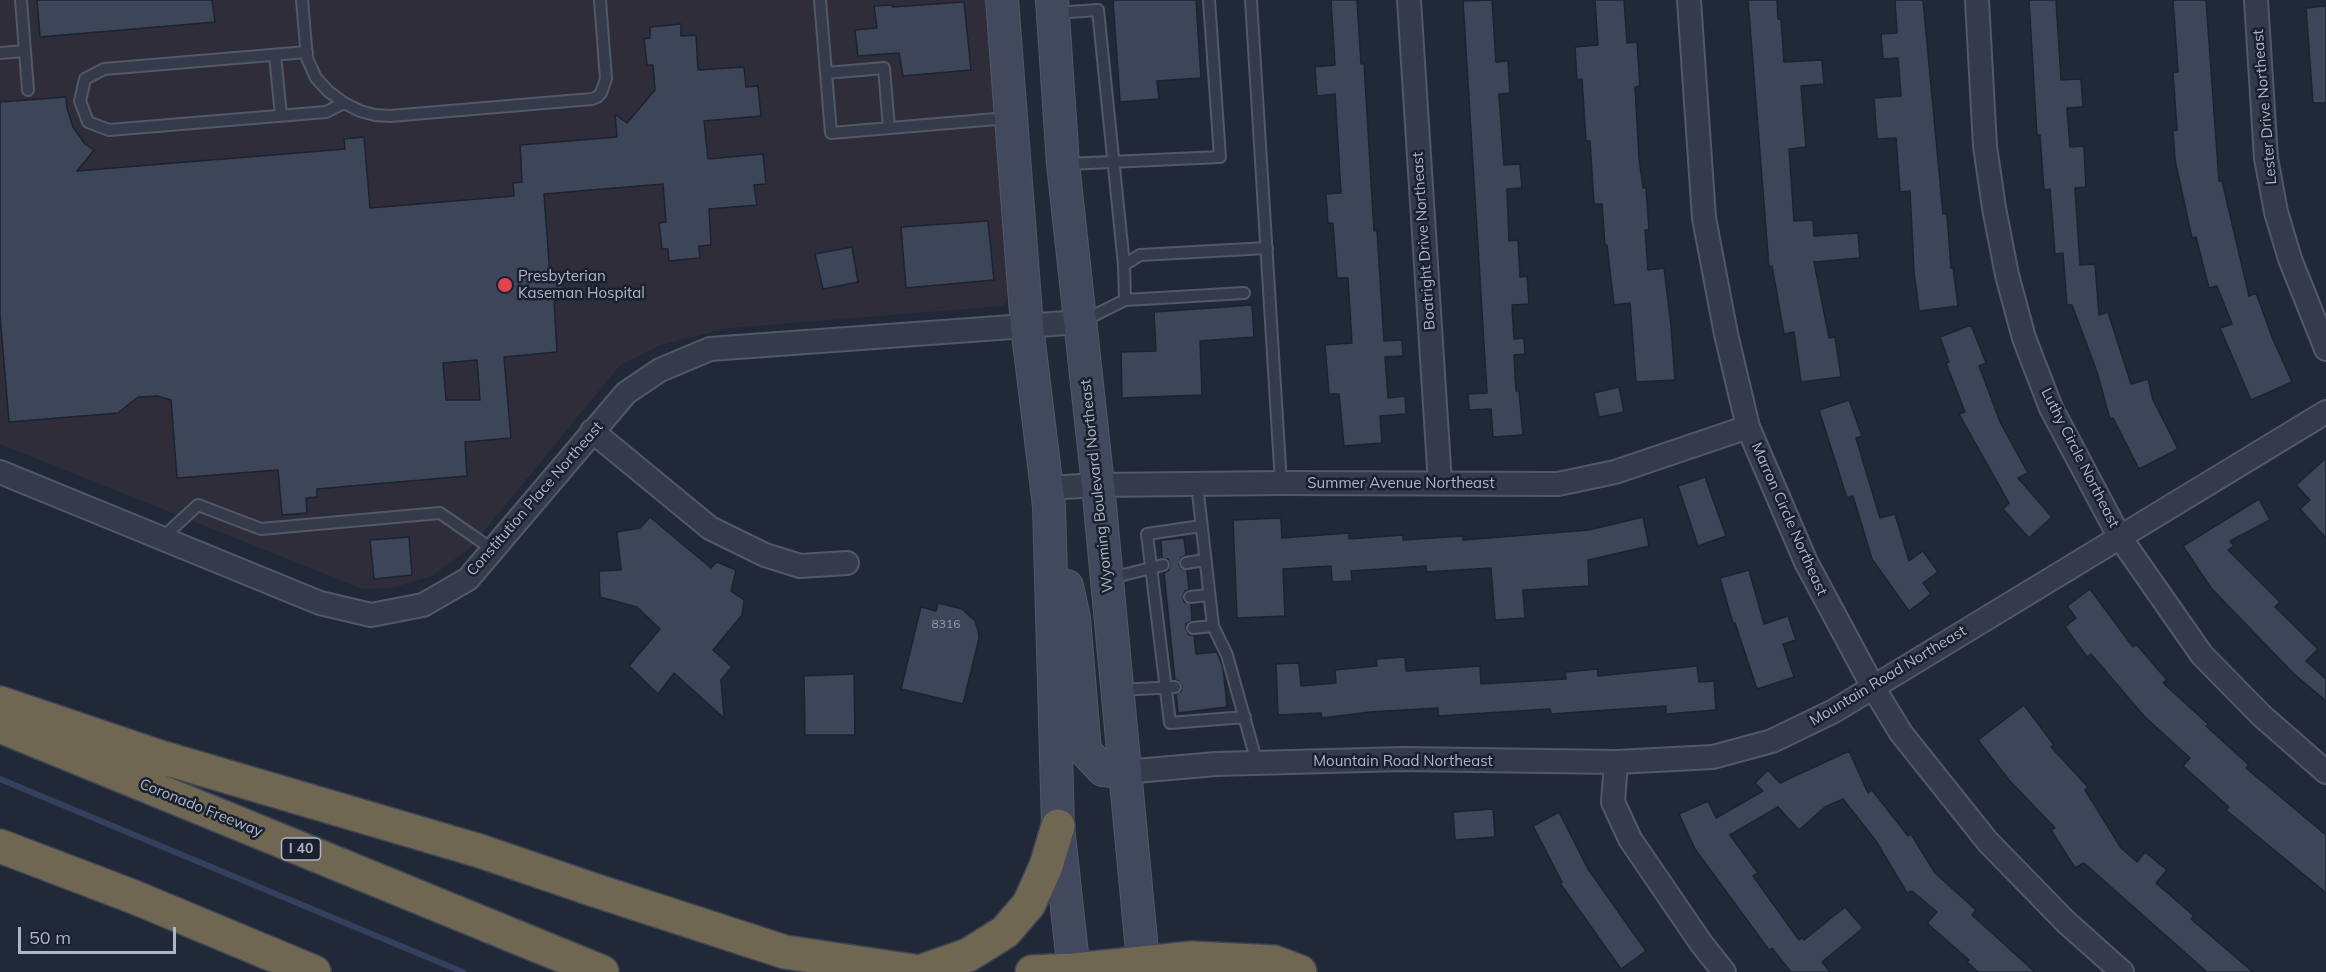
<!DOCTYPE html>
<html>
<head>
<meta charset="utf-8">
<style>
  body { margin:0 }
  #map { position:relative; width:2326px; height:972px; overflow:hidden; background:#212939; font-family:Mulish,sans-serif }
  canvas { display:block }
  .scale { position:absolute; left:18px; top:927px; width:158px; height:27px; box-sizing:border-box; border:3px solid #afb5c6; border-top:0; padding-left:8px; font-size:18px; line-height:21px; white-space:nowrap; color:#afb5c6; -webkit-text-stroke:4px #1a202e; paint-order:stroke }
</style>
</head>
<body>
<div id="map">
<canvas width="2326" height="972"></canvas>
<div class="scale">50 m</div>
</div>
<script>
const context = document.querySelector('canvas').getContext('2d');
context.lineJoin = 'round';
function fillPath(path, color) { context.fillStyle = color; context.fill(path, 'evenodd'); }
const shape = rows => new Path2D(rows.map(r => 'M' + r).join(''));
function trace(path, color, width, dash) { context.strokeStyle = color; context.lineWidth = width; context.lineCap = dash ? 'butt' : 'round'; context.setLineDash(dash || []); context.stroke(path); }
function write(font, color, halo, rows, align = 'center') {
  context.font = font + ' Mulish,sans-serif'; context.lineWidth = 5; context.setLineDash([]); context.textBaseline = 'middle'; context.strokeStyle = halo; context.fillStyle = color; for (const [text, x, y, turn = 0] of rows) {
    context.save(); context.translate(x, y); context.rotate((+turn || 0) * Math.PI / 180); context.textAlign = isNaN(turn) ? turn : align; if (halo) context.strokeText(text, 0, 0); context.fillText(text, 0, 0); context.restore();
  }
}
const medical = shape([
  [0,0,985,0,1010,274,1009,297,1002,306,729,328,660,345,620,365,471,547,432,576,391,588,363,589,0,444]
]);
const stream = shape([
  [0,779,463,972]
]);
const building = shape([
  [37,0,212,0,215,22,40,37,37,0],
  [1113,0,1196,0,1201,78,1157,81,1159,99,1120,102,1113,0],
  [1331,0,1357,0,1361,64,1364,63,1374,231,1377,230,1384,341,1402,340,1403,356,1385,357,1388,398,1405,396,1406,414,1380,416,1382,443,1344,446,1339,394,1329,394,1325,345,1352,343,1348,278,1337,278,1333,223,1328,223,1326,194,1341,193,1335,94,1317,96,1315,67,1335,65,1331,0],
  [1492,0,1496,62,1508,61,1510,93,1499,94,1504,165,1520,164,1522,188,1507,189,1509,241,1518,240,1520,277,1527,276,1529,304,1512,305,1514,339,1524,338,1525,354,1514,355,1516,391,1519,391,1523,435,1493,437,1491,409,1469,410,1468,394,1487,393,1463,1,1492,0],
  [1595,0,1624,0,1627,43,1637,42,1640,86,1635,87,1639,158,1643,188,1646,188,1649,230,1645,230,1648,270,1664,268,1671,326,1675,380,1636,382,1630,303,1614,305,1607,245,1605,245,1602,204,1594,204,1590,141,1586,141,1582,79,1577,80,1575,47,1598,45,1595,0],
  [1748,0,1777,0,1778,19,1781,19,1784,62,1822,60,1824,84,1801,86,1806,147,1789,149,1794,221,1813,220,1814,236,1858,233,1860,258,1814,262,1829,338,1835,337,1841,377,1801,382,1794,332,1784,334,1772,266,1769,267,1748,0],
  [1895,0,1923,0,1943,214,1947,214,1951,268,1953,268,1958,306,1919,311,1914,272,1910,191,1900,192,1896,138,1877,139,1874,98,1901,96,1898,58,1883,59,1881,34,1897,33,1895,0],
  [2029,0,2056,0,2061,80,2081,79,2083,107,2067,108,2070,147,2084,146,2086,187,2075,188,2080,265,2095,264,2099,315,2108,312,2131,384,2148,379,2153,400,2178,449,2139,469,2113,418,2110,419,2097,372,2072,305,2067,305,2063,253,2055,254,2050,189,2044,190,2040,135,2037,135,2029,0],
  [2173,0,2206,0,2219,181,2222,181,2249,296,2256,293,2272,337,2292,382,2251,400,2220,328,2232,324,2217,286,2209,288,2196,237,2192,238,2175,160,2173,131,2177,130,2173,72,2178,72,2173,0],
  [964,2,971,70,903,76,899,53,858,56,855,30,877,28,874,6,893,5,892,7,964,2],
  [2326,6,2326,103,2313,103,2306,8,2326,6],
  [681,24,681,36,696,35,698,70,744,67,746,87,758,86,761,116,704,121,708,159,763,154,766,184,754,185,757,205,709,209,711,245,699,246,700,258,669,261,668,249,662,249,659,223,666,222,663,184,544,194,550,276,565,288,554,302,557,352,504,357,511,438,465,442,467,476,317,489,317,497,306,498,307,513,282,515,278,470,177,478,171,400,157,396,138,397,118,413,9,422,0,315,0,102,66,97,67,108,73,127,85,144,94,150,77,171,345,149,344,139,364,137,370,208,514,196,513,183,522,182,520,145,617,137,615,114,627,123,655,90,653,65,647,65,644,39,650,38,650,27,681,24],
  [477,360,480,400,446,400,443,363,477,360],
  [988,221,994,280,906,288,901,227,988,221],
  [852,247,858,282,823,289,815,254,852,247],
  [1252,305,1254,337,1200,341,1202,395,1122,398,1121,352,1156,351,1154,312,1252,305],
  [1971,325,1986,363,1979,366,2001,424,2028,473,2018,478,2052,517,2029,538,2003,509,2009,503,1959,414,1965,412,1946,363,1949,362,1940,337,1971,325],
  [1619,387,1624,412,1599,417,1594,393,1619,387],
  [1849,400,1862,436,1856,438,1880,518,1895,514,1909,561,1923,551,1938,572,1923,583,1931,594,1909,611,1872,559,1853,496,1847,498,1819,410,1849,400],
  [2326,458,2326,538,2300,509,2310,500,2296,485,2326,458],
  [1705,477,1726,536,1698,546,1678,486,1705,477],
  [2259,499,2270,520,2230,541,2234,546,2228,550,2280,602,2275,607,2318,649,2306,661,2326,679,2326,701,2294,674,2211,588,2183,546,2259,499],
  [650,517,711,568,717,562,736,570,731,591,744,600,742,615,713,650,732,667,721,680,724,718,674,673,658,694,629,666,660,629,637,607,600,597,599,571,621,570,617,532,640,528,650,517],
  [1643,517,1649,546,1588,560,1589,586,1523,590,1525,618,1495,620,1491,568,1426,572,1426,566,1351,571,1352,581,1332,582,1331,566,1283,569,1285,616,1237,618,1233,520,1281,518,1282,538,1349,533,1349,539,1403,535,1403,540,1463,536,1463,540,1589,530,1643,517],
  [409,537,412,575,374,579,370,540,409,537],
  [1184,538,1186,555,1181,558,1179,564,1181,568,1187,570,1189,590,1185,591,1183,597,1184,602,1191,604,1192,621,1186,624,1186,629,1189,635,1194,635,1196,654,1217,652,1223,667,1227,707,1178,713,1176,694,1181,691,1182,686,1179,681,1175,680,1164,573,1169,570,1170,564,1168,559,1162,558,1161,540,1184,538],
  [1749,570,1764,624,1788,616,1796,640,1783,644,1794,677,1757,689,1735,623,1733,623,1720,578,1749,570],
  [2090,589,2133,647,2136,644,2167,680,2163,683,2208,724,2206,726,2249,765,2246,768,2326,835,2326,893,2226,810,2229,807,2183,766,2190,758,2144,716,2091,654,2087,657,2065,627,2076,618,2067,606,2090,589],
  [938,603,962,609,975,621,978,630,979,638,963,704,901,689,921,607,936,611,938,603],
  [1405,657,1406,671,1480,666,1481,684,1566,679,1565,672,1598,669,1598,676,1697,666,1699,682,1714,681,1716,710,1666,714,1666,706,1551,714,1550,709,1438,716,1438,708,1370,712,1322,718,1321,713,1278,715,1276,664,1299,663,1301,686,1336,683,1335,670,1377,666,1376,659,1405,657],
  [854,674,855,735,805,735,804,676,854,674],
  [2024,705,2054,745,2051,747,2088,787,2085,790,2121,848,2137,862,2145,852,2167,870,2156,883,2194,916,2191,919,2253,972,2207,972,2084,863,2075,868,2051,830,2055,828,2009,780,1978,740,2024,705],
  [1849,751,1868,793,1872,790,1908,836,1911,834,1935,873,1976,910,1972,915,2035,972,1978,972,1967,962,1969,960,1927,923,1937,912,1912,891,1907,893,1876,841,1843,799,1825,807,1799,830,1778,807,1730,835,1758,873,1753,876,1799,940,1802,938,1804,940,1845,907,1863,928,1822,962,1830,972,1791,972,1772,948,1769,950,1695,849,1679,814,1708,801,1716,818,1763,791,1755,783,1768,770,1780,783,1849,751],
  [1493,809,1495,837,1455,840,1453,812,1493,809],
  [1559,812,1588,869,1646,951,1621,969,1560,883,1562,882,1533,826,1559,812]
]);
const service = shape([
  [21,0,28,90],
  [302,0,307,58,316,78,328,91,344,103,360,111,375,115,390,116,592,99,597,97,601,93,606,79,600,0],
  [820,0,831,133,1008,118],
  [1251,0,1281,483],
  [1055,13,1098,10,1124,265],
  [307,52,104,69,85,79,80,101,88,122,109,130,326,112,344,103],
  [0,53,25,51],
  [275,55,281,116],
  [826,73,884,68,889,128],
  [1067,164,1220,157,1209,0],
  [1125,300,1124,265,1140,255,1267,248],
  [1083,321,1125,300,1244,293],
  [1197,484,1213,626,1227,655,1257,763],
  [1201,526,1147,534,1170,723,1245,717],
  [162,538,198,505,261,529,440,513,492,549],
  [1186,563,1205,560],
  [1109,575,1123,575,1163,565],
  [1190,597,1208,595],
  [1193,628,1213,626],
  [1120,690,1175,687]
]);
const minor = shape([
  [1409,0,1440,483],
  [1689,0,1704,218,1726,334,1748,427,1806,562,1873,687,1901,733,1988,842,2066,922,2122,972],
  [1977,0,1985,146,1994,208,2007,275,2024,338,2051,408,2119,536,2202,655,2262,716,2326,772],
  [2256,0,2266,158,2276,212,2290,259,2326,349],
  [592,431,710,528,765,555,800,566,847,563],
  [0,472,320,603,371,615,423,605,468,579,626,393,660,370,710,349,1080,322],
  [1047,488,1098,485,1281,483,1558,484,1615,472,1748,427],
  [1616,762,1613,802,1630,839,1701,943,1724,972],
  [1124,772,1216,764,1404,759,1616,762,1713,757,1772,741,1834,711,2326,412]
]);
const secondary = shape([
  [1002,0,1027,326,1049,506,1058,826,1074,972],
  [1052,0,1063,164,1098,485,1144,972],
  [1067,586,1074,618,1085,751,1103,770,1124,772]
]);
const motorway = shape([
  [0,703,157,756,480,851,591,889,785,952,920,972],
  [0,726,602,972],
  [0,846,134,897,314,972],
  [919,972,968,955,1005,932,1029,904,1046,866,1058,826],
  [1032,972,1074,970,1192,958,1274,962,1300,972]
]);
const markers = [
  [505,285,8,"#e0444e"]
];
const numberNames = [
  ["8316",946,624]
];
const shields = [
  [301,849,39]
];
const shieldNames = [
  ["I 40",301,849]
];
const streetNames = [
  ["Lester Drive Northeast",2265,107,-95],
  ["Boatright Drive Northeast",1424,241,-94],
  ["Luthy Circle Northeast",2080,458,63],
  ["Summer Avenue Northeast",1401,483],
  ["Wyoming Boulevard Northeast",1097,486,-96],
  ["Constitution Place Northeast",535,499,-49],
  ["Marron Circle Northeast",1789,519,66],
  ["Mountain Road Northeast",1888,676,-31],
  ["Mountain Road Northeast",1403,761],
  ["Coronado Freeway",201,808,22]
];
const poiNames = [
  ["Presbyterian",518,276],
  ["Kaseman Hospital",518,293]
];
fillPath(medical, '#302d3b');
trace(stream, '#33405f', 6);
fillPath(building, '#3d4659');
trace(building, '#1c2230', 1.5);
trace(service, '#525867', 14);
trace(minor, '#525867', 26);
trace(secondary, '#525867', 34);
trace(motorway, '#3f4554', 36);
trace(service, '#353b4a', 10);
trace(minor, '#353b4a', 22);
trace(secondary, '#43495d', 32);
trace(motorway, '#706752', 33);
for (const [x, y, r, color] of markers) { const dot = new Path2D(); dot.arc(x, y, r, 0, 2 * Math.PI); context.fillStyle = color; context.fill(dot); trace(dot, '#1a202e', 2); }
write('12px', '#9299ab', null, numberNames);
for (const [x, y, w] of shields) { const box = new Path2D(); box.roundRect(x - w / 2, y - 11, w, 22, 4.5); context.fillStyle = '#1a202e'; context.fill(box); trace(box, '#afb5c6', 1.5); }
write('bold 14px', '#afb5c6', null, shieldNames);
write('15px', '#afb5c6', '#1a202e', streetNames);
write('15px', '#afb5c6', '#1a202e', poiNames, 'left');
</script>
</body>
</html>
